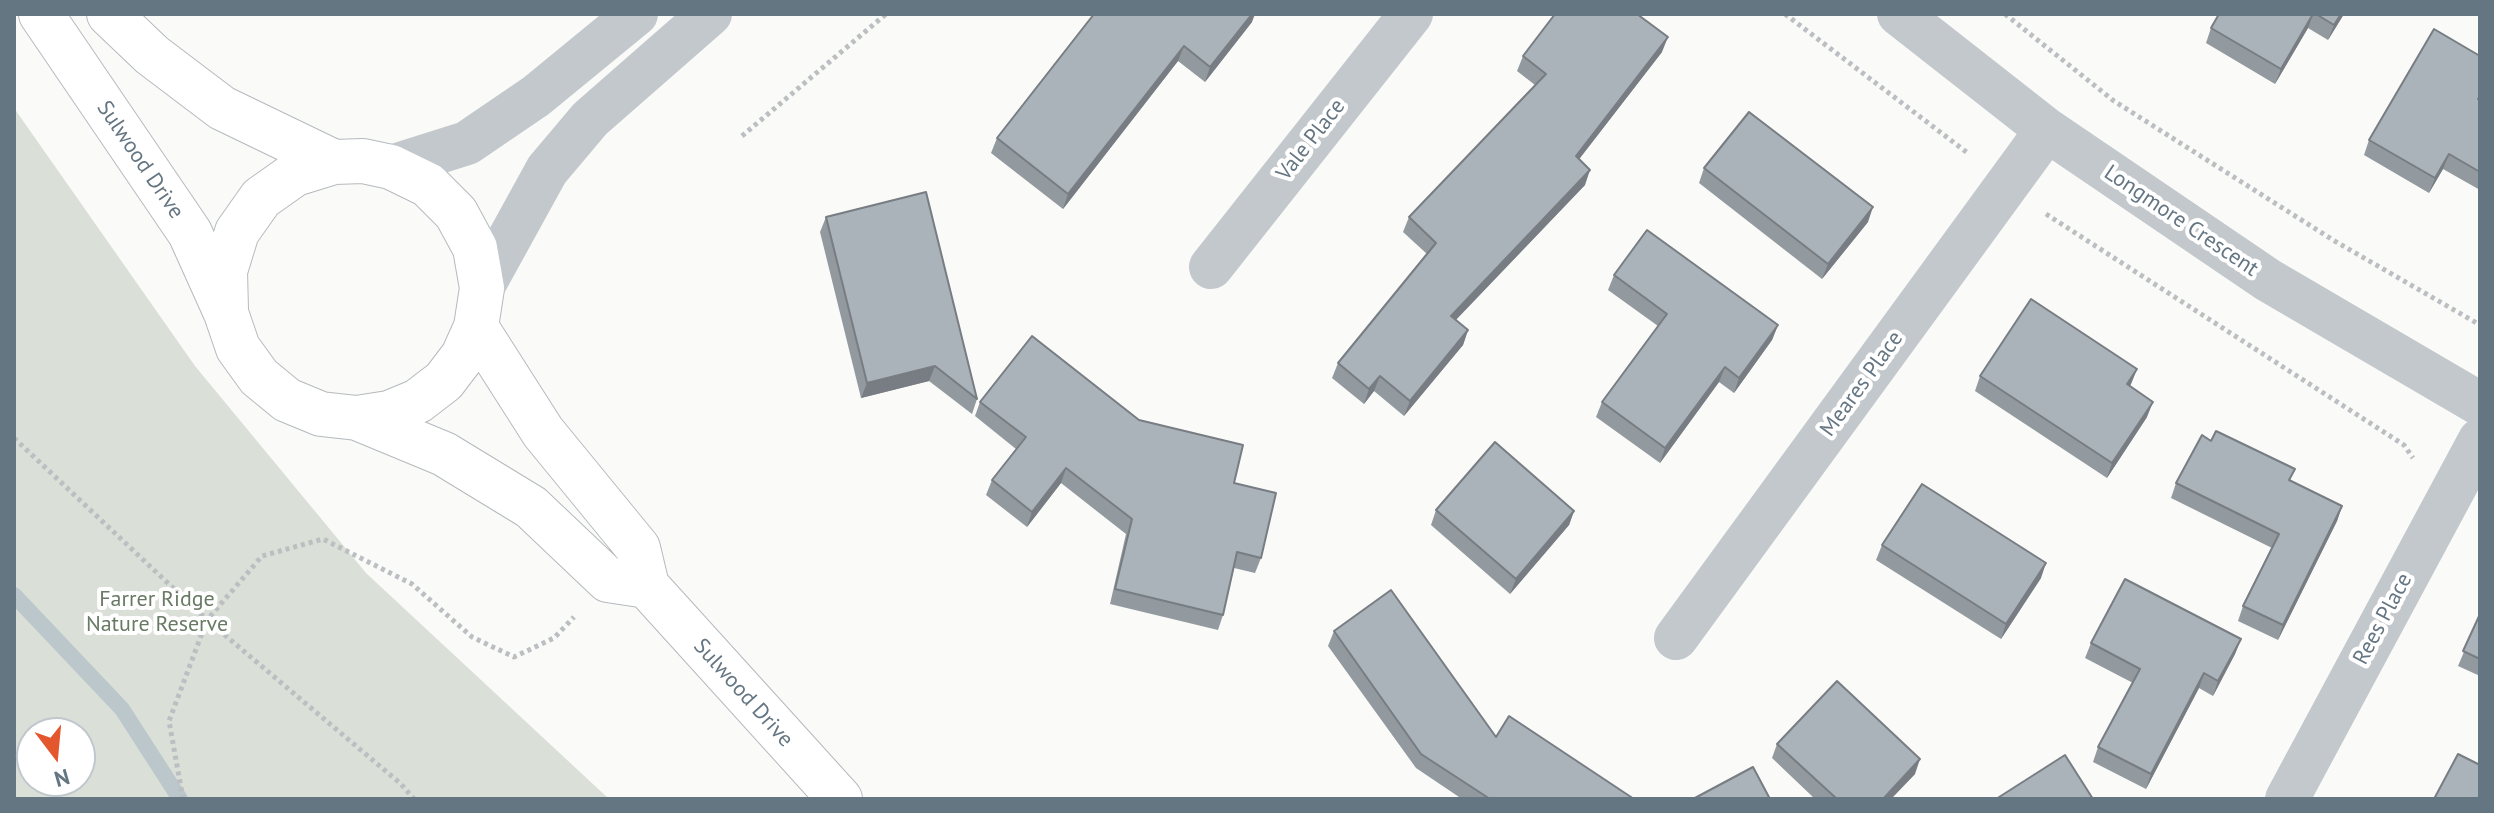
<!DOCTYPE html>
<html>
<head>
<meta charset="utf-8">
<style>
  body { margin:0 }
  #map { position:relative; width:2494px; height:813px; overflow:hidden; background:#fafaf8; font-family:"PT Sans",sans-serif }
  canvas { display:block }
  .frame { position:absolute; inset:0; border:16px solid #657683; pointer-events:none }
  .north { position:absolute; left:16px; top:717px; width:80px; height:80px; box-sizing:border-box; background:#fff; border:2px solid #c1c8cd; border-radius:50%; rotate:164deg; font-size:22px; font-weight:700; line-height:32px; text-align:center; color:#657683 }
  .north::after { content:''; display:block; margin:auto; width:28px; height:36px; background:#e4572e; clip-path:polygon(50% 0,100% 100%,50% 72%,0 100%) }
</style>
</head>
<body>
<div id="map">
<canvas width="2494" height="813"></canvas>
<div class="frame"></div>
<div class="north">N</div>
</div>
<script>
const context = document.querySelector('canvas').getContext('2d');
context.lineJoin = 'round';
function fillPath(path, color) { context.fillStyle = color; context.fill(path, 'evenodd'); }
const shape = rows => new Path2D(rows.map(r => 'M' + r).join(''));
function trace(path, color, width, dash) { context.strokeStyle = color; context.lineWidth = width; context.lineCap = dash ? 'butt' : 'round'; context.setLineDash(dash || []); context.stroke(path); }
function write(font, color, halo, rows, align = 'center') {
  context.font = font + ' "PT Sans",sans-serif'; context.lineWidth = 8; context.setLineDash([]); context.textBaseline = 'middle'; context.strokeStyle = halo; context.fillStyle = color; for (const [text, x, y, turn = 0] of rows) {
    context.save(); context.translate(x, y); context.rotate((+turn || 0) * Math.PI / 180); context.textAlign = isNaN(turn) ? turn : align; if (halo) context.strokeText(text, 0, 0); context.fillText(text, 0, 0); context.restore();
  }
}
const green = shape([
  [14,108,195,366,366,573,609,799,14,799],
  [32,733,80,733,80,781,32,781]
]);
const stream = shape([
  [14,595,122,709,180,799]
]);
const path = shape([
  [1785,14,1969,154],
  [2005,14,2114,101,2333,240,2480,325],
  [742,136,886,14],
  [2046,214,2404,445,2413,458],
  [14,438,207,620,401,784,414,799],
  [183,799,169,721,207,620,262,556,323,539,412,584,472,637,514,657,554,638,574,617]
]);
const minor = shape([
  [1899,14,2047,130,2268,280,2480,404],
  [391,167,467,143,536,96,636,14],
  [1211,267,1411,14],
  [482,288,547,170,590,119,710,14],
  [1676,638,2047,130],
  [2287,799,2480,440]
]);
const major = shape([
  [41,14,190,233,226,313,238,348,259,377,287,400,321,414,357,418,444,454,531,507,608,580,647,586],
  [109,14,152,55,222,108,334,162],
  [226,310,225,271,237,232,261,198,295,174,334,162,363,161,391,167,428,185,456,213,475,248,482,288,476,327,463,356,444,381,418,401,389,413,357,418],
  [476,327,543,432,638,548,647,586,840,799]
]);
const wall = shape([
  [1094,14,1252,22,1205,82,1178,61,1063,209,991,153,997,138],
  [2219,14,2344,14,2328,40,2308,28,2275,84,2206,43,2211,28],
  [1662,52,1579,159,1585,185,1456,320,1468,330,1463,345,1404,416,1374,391,1364,404,1332,378,1338,363,1427,254,1403,232,1409,217,1535,85,1517,71,1523,56],
  [2480,56,2480,190,2443,169,2429,193,2364,155,2369,140],
  [1704,168,1868,222,1822,279,1699,183],
  [826,217,977,399,972,414,929,381,861,398,820,232],
  [1614,275,1778,325,1772,340,1734,393,1719,382,1660,463,1596,417,1602,402,1658,326,1608,290],
  [2137,369,2130,386,2147,417,2107,478,1975,391,1980,376],
  [980,402,1139,420,1234,483,1261,558,1255,573,1234,568,1223,615,1218,630,1110,604,1126,534,1061,483,1027,527,986,495,992,480,1016,449,975,416],
  [2211,441,2295,469,2290,480,2342,506,2337,521,2278,640,2238,621,2243,606,2272,548,2171,498,2176,483],
  [1436,510,1574,511,1569,525,1510,594,1431,525],
  [1882,545,2041,578,2001,639,1876,560],
  [2480,614,2480,676,2458,666],
  [1334,631,1496,737,1634,799,1462,799,1416,768,1328,646],
  [2241,639,2235,654,2213,696,2199,688,2146,789,2093,762,2098,747,2133,683,2085,658,2091,643],
  [1777,744,1915,774,1891,799,1815,799,1772,758]
]);
const shadedWall = shape([
  [1252,14,1255,14,1252,22,1205,82,1210,67],
  [2313,14,2308,28,2275,84,2281,69],
  [2341,14,2344,14,2328,40,2334,25],
  [1668,37,1662,52,1570,171,1576,156],
  [1184,46,1178,61,1063,209,1068,194],
  [2449,154,2443,169,2429,193,2435,178],
  [1590,170,1585,185,1445,331,1451,316],
  [1873,207,1868,222,1822,279,1828,264],
  [1778,325,1772,340,1734,393,1739,378],
  [1468,330,1463,345,1404,416,1410,401],
  [935,366,929,381,861,398,867,383],
  [1725,367,1719,382,1660,463,1665,448],
  [2137,369,2131,384,2121,399,2127,384],
  [1380,376,1374,391,1364,404,1369,389],
  [2153,402,2147,417,2107,478,2112,463],
  [1066,468,1061,483,1027,527,1032,512],
  [2342,506,2337,521,2278,640,2283,625],
  [1574,511,1569,525,1510,594,1516,579],
  [2046,563,2041,578,2001,639,2006,624],
  [2241,639,2235,654,2213,696,2218,681],
  [2204,673,2199,688,2146,789,2151,774],
  [1920,759,1915,774,1891,799,1883,799]
]);
const building = shape([
  [1094,14,1252,14,1210,67,1184,46,1068,194,997,138,1094,14],
  [1555,14,1637,14,1668,37,1576,156,1590,170,1451,316,1468,330,1410,401,1380,376,1369,389,1338,363,1436,243,1409,217,1546,74,1523,56,1555,14],
  [2219,14,2313,14,2281,69,2211,28,2219,14],
  [2316,14,2341,14,2334,25,2316,14],
  [2434,29,2480,56,2480,96,2478,99,2480,100,2480,172,2449,154,2435,178,2369,140,2434,29],
  [1749,112,1873,207,1828,264,1704,168,1749,112],
  [926,192,977,399,935,366,867,383,826,217,926,192],
  [1647,230,1778,325,1739,378,1725,367,1665,448,1602,402,1667,314,1614,275,1647,230],
  [2031,299,2137,369,2127,384,2153,402,2112,463,1980,376,2031,299],
  [1032,336,1139,420,1243,445,1234,483,1276,493,1261,558,1237,552,1223,615,1115,589,1132,519,1066,468,1032,512,992,480,1026,437,980,402,1032,336],
  [2216,431,2295,469,2289,480,2342,506,2283,625,2243,606,2279,534,2176,483,2202,435,2211,441,2216,431],
  [1495,442,1574,511,1516,579,1436,510,1495,442],
  [1922,484,2046,563,2006,624,1882,545,1922,484],
  [2125,579,2241,639,2218,681,2204,673,2151,774,2098,747,2140,669,2091,643,2125,579],
  [1391,590,1496,737,1509,716,1634,799,1490,799,1421,754,1334,631,1391,590],
  [2480,614,2480,659,2463,651,2480,614],
  [1837,681,1920,759,1883,799,1837,799,1777,744,1837,681],
  [2458,754,2480,765,2480,799,2434,799,2458,754],
  [2065,755,2093,799,1996,799,2065,755],
  [1753,767,1770,799,1693,799,1753,767]
]);
const streetNames = [
  ["Vale Place",1311,140,-52],
  ["Sulwood Drive",140,160,56],
  ["Longmore Crescent",2181,221,34],
  ["Meares Place",1862,384,-54],
  ["Rees Place",2383,619,-62],
  ["Sulwood Drive",743,693,48]
];
const parkNames = [
  ["Farrer Ridge",157,600],
  ["Nature Reserve",157,625]
];
fillPath(green, '#dadfd7');
trace(stream, '#bbc7cb', 16);
trace(major, '#b5babe', 46);
trace(path, '#bbbfc2', 5, [4, 4]);
trace(minor, '#c3c8cc', 44);
trace(major, '#fff', 44);
fillPath(wall, '#929a9f');
fillPath(shadedWall, '#777d82');
fillPath(building, '#aab3b9');
trace(building, '#777d82', 2);
write('22px', '#657683', '#fff', streetNames);
write('22px', '#687a64', '#fff', parkNames);
</script>
</body>
</html>
